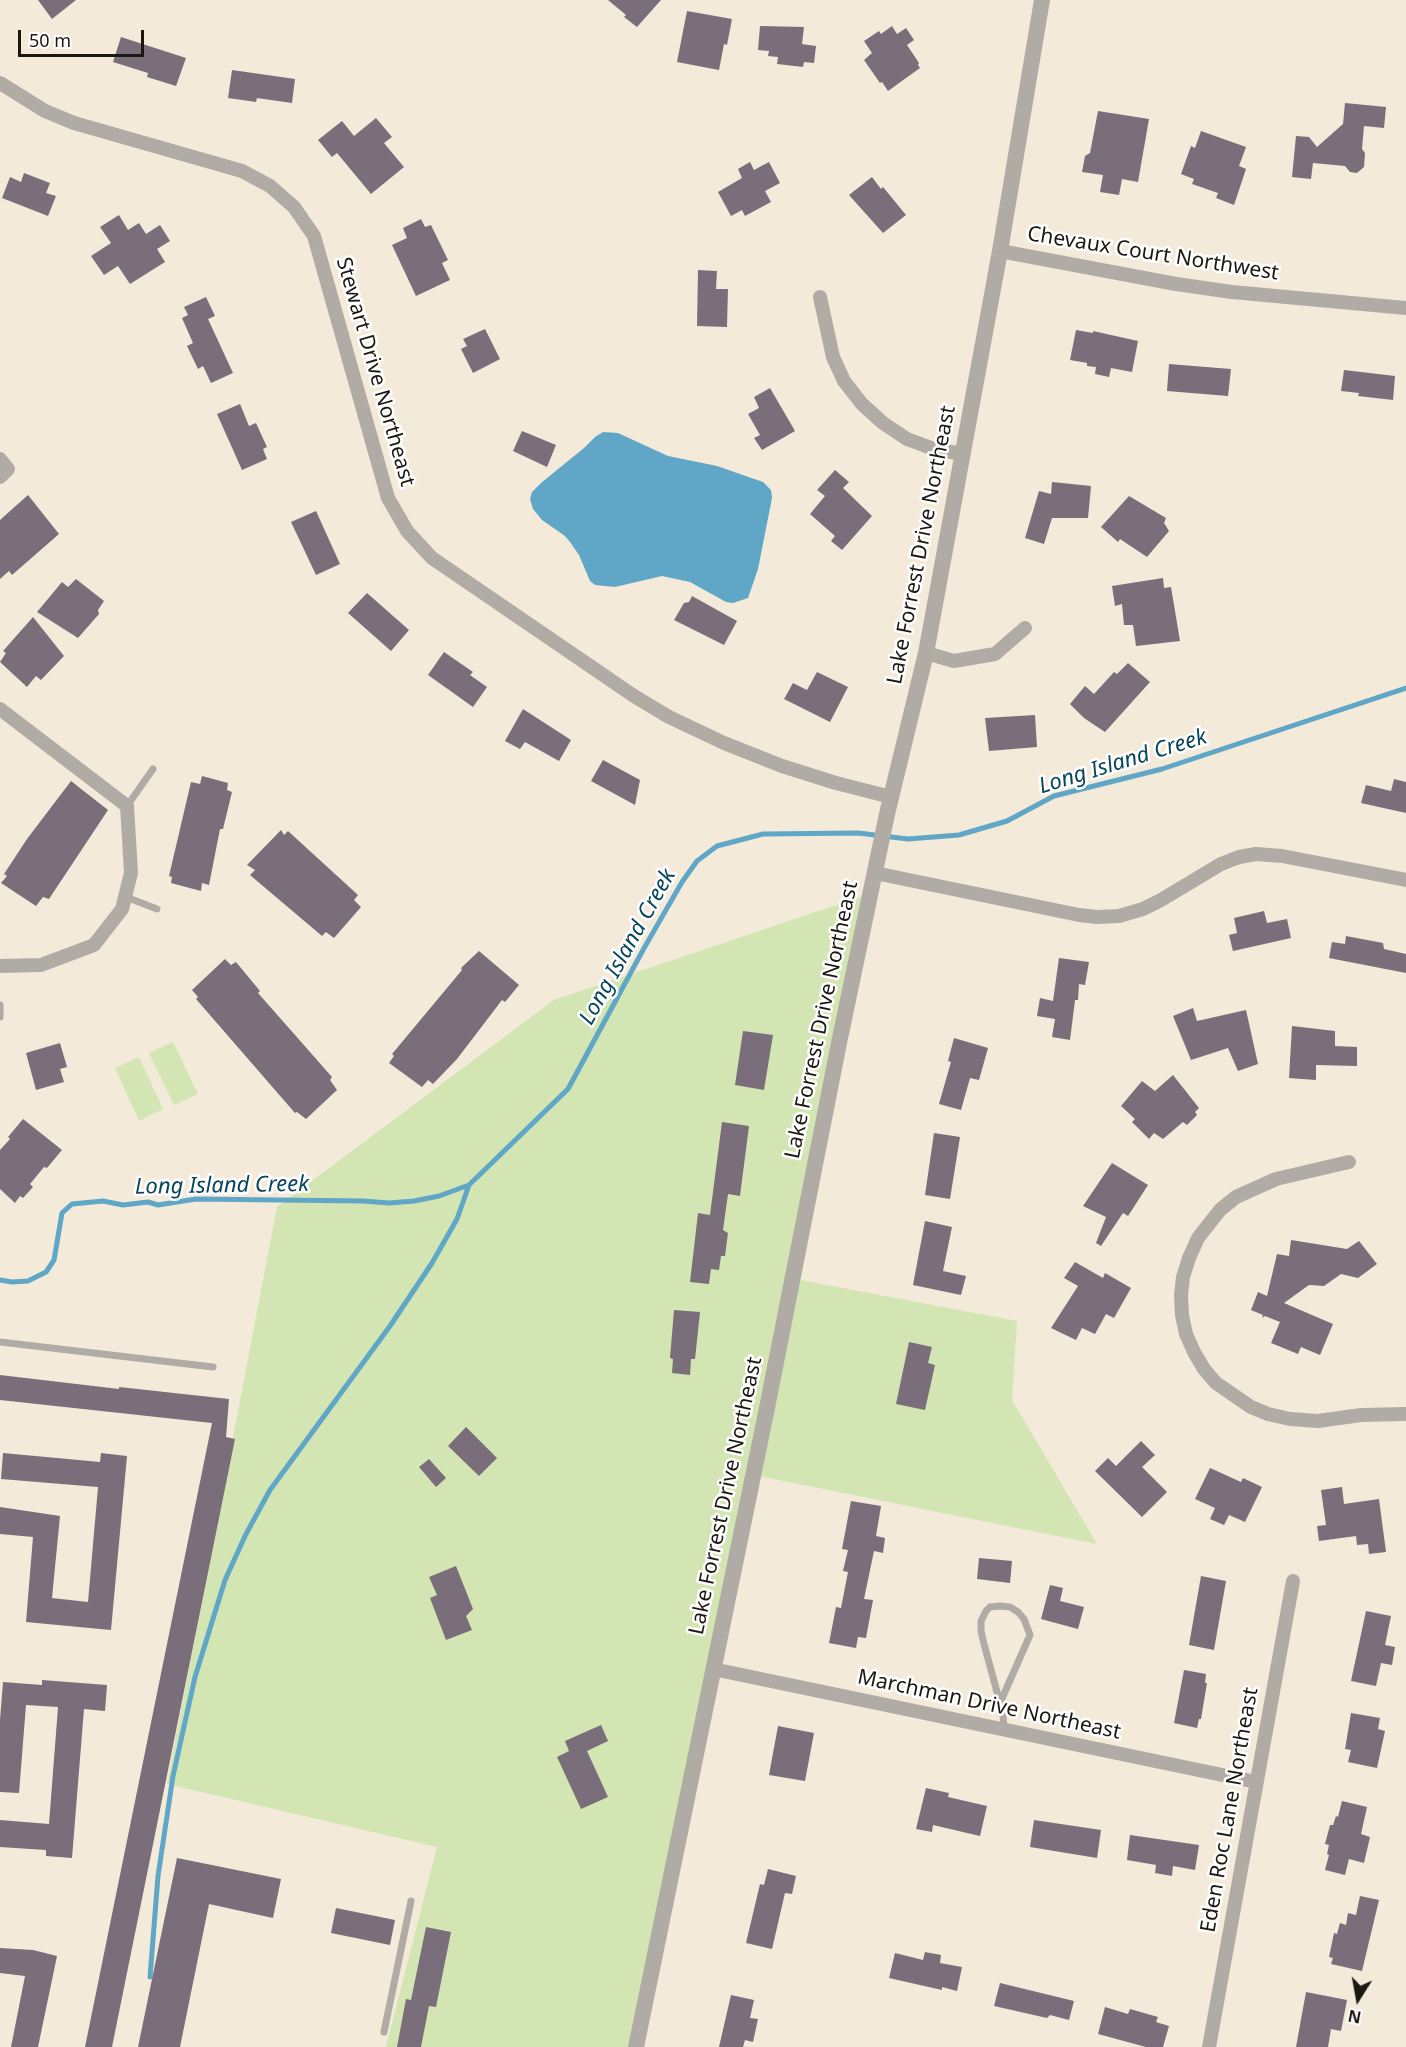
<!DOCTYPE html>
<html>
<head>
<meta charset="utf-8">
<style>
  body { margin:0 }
  #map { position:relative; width:1406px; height:2047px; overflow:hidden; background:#f3ead9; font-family:"Noto Sans",sans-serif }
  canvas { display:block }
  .north { position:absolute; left:1328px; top:1969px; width:60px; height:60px; -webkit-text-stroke:4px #fff; paint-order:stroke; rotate:191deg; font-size:16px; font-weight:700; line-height:24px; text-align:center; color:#1b1812 }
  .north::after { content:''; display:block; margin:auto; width:21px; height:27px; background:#1b1812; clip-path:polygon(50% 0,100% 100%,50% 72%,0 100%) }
  .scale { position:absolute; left:18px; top:30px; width:126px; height:27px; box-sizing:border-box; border:3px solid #1b1812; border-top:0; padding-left:8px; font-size:18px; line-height:21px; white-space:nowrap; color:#1b1812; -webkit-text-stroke:4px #fff; paint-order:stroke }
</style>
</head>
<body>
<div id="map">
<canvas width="1406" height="2047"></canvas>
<div class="north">N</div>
<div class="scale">50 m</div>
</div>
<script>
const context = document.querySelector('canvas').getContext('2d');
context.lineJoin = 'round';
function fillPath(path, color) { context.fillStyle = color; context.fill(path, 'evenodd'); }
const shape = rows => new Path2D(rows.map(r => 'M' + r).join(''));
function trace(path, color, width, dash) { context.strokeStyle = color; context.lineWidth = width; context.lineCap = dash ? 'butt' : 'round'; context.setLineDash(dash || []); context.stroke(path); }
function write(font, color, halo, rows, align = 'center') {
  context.font = font + ' "Noto Sans",sans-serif'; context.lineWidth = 5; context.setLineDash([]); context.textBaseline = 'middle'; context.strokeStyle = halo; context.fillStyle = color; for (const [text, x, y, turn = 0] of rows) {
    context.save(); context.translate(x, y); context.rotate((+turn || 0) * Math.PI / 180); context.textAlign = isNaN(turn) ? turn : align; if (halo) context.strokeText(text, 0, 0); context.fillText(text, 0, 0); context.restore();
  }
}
const green = shape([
  [872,893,790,1278,1017,1321,1012,1400,1097,1544,749,1474,628,2047,386,2047,437,1847,167,1784,277,1207,554,1000],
  [173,1042,198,1094,174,1105,149,1053],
  [139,1057,163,1109,139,1121,115,1068]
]);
const water = shape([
  [603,432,618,433,668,456,717,466,763,482,771,490,772,498,758,569,748,598,733,603,726,602,690,582,662,576,615,587,595,585,590,581,579,555,570,542,565,536,542,520,533,509,530,499,532,492,541,483,584,448,595,437]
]);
const stream = shape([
  [0,1280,12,1282,28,1281,46,1272,54,1260,62,1213,72,1204,103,1201,123,1205,148,1202,158,1205,196,1199,363,1201,389,1203,414,1201,439,1196,469,1185,568,1089,643,950,682,882,697,861,717,846,763,834,858,833,908,839,959,835,1007,821,1054,796,1162,769,1406,688],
  [150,1977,158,1876,173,1776,195,1677,225,1580,246,1534,270,1490,390,1326,432,1263,457,1219,469,1185]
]);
const building = shape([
  [38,0,76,0,52,19],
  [608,0,661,0,637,27,624,17,626,15],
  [687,11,732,19,727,45,724,44,719,70,677,62],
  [760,26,804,27,802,44,816,46,814,63,804,62,803,67,777,64,778,57,768,56,769,51,758,50],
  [892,26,897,34,906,28,914,40,907,45,919,63,918,65,920,68,888,91,882,82,880,83,864,60,872,53,864,41,879,31,881,34],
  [121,37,186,58,176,86,147,77,148,73,113,62],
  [232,70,295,79,292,103,257,98,256,102,228,98],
  [1345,103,1386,107,1384,128,1364,126,1362,149,1365,153,1364,167,1357,173,1350,172,1345,166,1313,163,1311,179,1292,177,1296,136,1309,137,1317,147,1343,124],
  [1098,111,1149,119,1138,182,1122,179,1119,195,1100,192,1103,175,1082,172,1085,156,1090,153],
  [376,118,392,137,384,143,404,167,371,194,337,153,332,157,318,140,342,121,354,136],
  [1201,131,1246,147,1239,166,1246,169,1234,205,1216,198,1218,193,1192,184,1194,179,1181,174,1191,146,1195,148],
  [750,162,754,170,769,162,780,183,765,191,771,202,745,216,742,210,731,216,718,192,742,178,738,169],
  [24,173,50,183,46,193,56,196,48,216,2,198,10,177,21,182],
  [872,177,881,189,883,187,906,215,883,233,849,195],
  [119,215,128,230,139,223,146,234,160,225,170,241,157,249,165,262,130,284,118,266,104,275,91,256,111,243,100,227],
  [421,219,425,227,431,225,448,260,442,263,450,280,416,296,392,245,407,238,403,228],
  [698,270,717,271,716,289,728,289,727,327,697,326],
  [206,297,215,316,208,319,233,373,211,383,203,366,198,369,187,346,193,343,182,318,188,315,184,307],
  [485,329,500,359,473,373,461,349,467,346,463,339],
  [1076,330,1093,333,1093,331,1138,341,1132,372,1111,368,1109,377,1095,374,1096,367,1087,366,1087,363,1070,360],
  [1169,364,1231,369,1228,396,1167,391],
  [1344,370,1395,376,1393,400,1358,396,1359,393,1341,391],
  [770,388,795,431,762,450,754,438,760,435,748,414,759,408,754,397],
  [240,404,249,426,256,423,267,447,263,449,267,459,242,470,217,414],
  [522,431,556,445,547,467,513,451],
  [835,470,849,482,843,488,872,516,842,550,831,541,835,536,810,514,825,496,817,490],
  [1052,482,1091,486,1088,518,1052,518,1044,544,1025,538,1039,491,1051,494],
  [28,495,59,534,12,575,9,571,0,579,0,520],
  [1129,496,1166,518,1164,523,1169,531,1147,557,1120,539,1118,542,1101,527],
  [316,511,340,564,316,575,291,522],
  [1163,578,1164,588,1171,587,1180,641,1136,646,1133,625,1124,625,1122,604,1115,606,1112,586],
  [76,579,104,601,98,610,99,614,78,638,37,612,62,582,68,587],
  [367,593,409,630,391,651,348,613],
  [692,596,737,621,724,645,674,620,684,603,689,602],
  [33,617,64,656,41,680,36,676,27,687,0,662,6,653,3,651],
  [444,652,473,672,470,675,487,687,473,707,428,675],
  [1128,663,1150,682,1105,732,1084,718,1070,704,1085,686,1094,694,1114,672,1117,674],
  [817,672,848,687,830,722,784,699,793,683,807,690],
  [523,709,571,740,559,761,525,742,520,749,505,741],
  [1035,715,1037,747,989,751,985,718],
  [603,760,640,780,635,805,591,781],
  [202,776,228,783,227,790,232,792,223,829,220,829,209,885,202,883,201,891,171,883,172,877,169,876,191,782,200,784],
  [1394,779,1406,782,1406,813,1361,803,1366,785,1391,791],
  [71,781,108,810,49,899,43,897,36,906,1,883,7,876,4,874,27,839],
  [281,830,284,835,288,831,358,895,354,900,361,907,334,938,326,932,322,936,250,875,255,870,247,865],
  [1264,911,1267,923,1287,919,1291,938,1233,951,1229,935,1237,933,1234,918],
  [1346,936,1383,943,1384,949,1406,954,1406,973,1329,958,1332,942,1345,944],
  [479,951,519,985,505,1002,502,1000,457,1059,433,1084,428,1080,422,1087,389,1063,394,1056,392,1054,462,970,461,968],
  [1059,958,1089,962,1085,985,1079,984,1078,1000,1075,1000,1070,1040,1052,1037,1055,1019,1037,1016,1040,998,1053,1001],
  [225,959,231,965,236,962,260,991,258,993,332,1077,330,1080,337,1090,306,1119,297,1112,295,1113,196,999,198,997,192,990],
  [1193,1008,1197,1021,1246,1010,1258,1064,1238,1071,1228,1048,1191,1060,1173,1016],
  [1292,1026,1335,1031,1335,1046,1357,1047,1357,1066,1316,1065,1316,1080,1289,1078],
  [743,1031,773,1035,764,1090,735,1085],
  [954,1038,988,1048,979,1080,970,1078,961,1110,939,1104,951,1062,948,1061],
  [60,1043,67,1067,60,1069,64,1082,36,1090,26,1053],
  [1173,1075,1199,1108,1195,1112,1197,1115,1187,1125,1183,1122,1163,1139,1154,1133,1149,1139,1132,1122,1135,1119,1121,1106,1142,1081,1155,1091],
  [23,1119,62,1150,47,1168,44,1167,30,1184,33,1187,23,1198,20,1196,15,1203,0,1189,0,1150,10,1139,8,1137],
  [722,1122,749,1126,740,1196,728,1194,723,1230,728,1233,725,1256,721,1256,719,1270,711,1269,709,1284,690,1282,698,1213,710,1215],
  [934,1133,960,1137,950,1199,925,1195],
  [1112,1163,1148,1185,1128,1216,1123,1213,1101,1246,1096,1243,1106,1217,1083,1206],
  [925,1221,952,1227,943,1271,966,1276,961,1295,913,1285],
  [1291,1240,1347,1249,1359,1241,1377,1264,1358,1278,1341,1274,1324,1286,1309,1285,1284,1303,1333,1324,1320,1355,1301,1347,1298,1354,1271,1343,1280,1322,1265,1316,1262,1318,1263,1315,1251,1310,1258,1292,1267,1296,1277,1254,1289,1256],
  [1075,1262,1103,1278,1105,1273,1131,1288,1114,1318,1106,1314,1095,1334,1082,1328,1076,1340,1051,1328,1078,1286,1064,1278],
  [674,1310,700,1312,695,1359,691,1359,690,1375,672,1373,673,1359,670,1358],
  [909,1342,932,1347,928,1363,935,1365,925,1410,896,1404],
  [0,1375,119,1389,119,1387,229,1399,226,1437,235,1439,112,2047,85,2047,212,1423,0,1400],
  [466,1427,497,1458,479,1476,448,1446],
  [1141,1441,1155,1455,1142,1467,1167,1492,1142,1517,1095,1471,1108,1458,1116,1466],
  [3,1453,100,1462,101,1453,127,1456,111,1630,26,1622,33,1537,0,1534,0,1507,60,1516,52,1598,88,1602,98,1487,1,1479],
  [429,1459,446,1478,436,1487,419,1467],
  [1210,1468,1241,1482,1243,1478,1262,1487,1245,1522,1229,1515,1224,1525,1210,1519,1215,1508,1195,1499],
  [1342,1487,1344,1504,1379,1499,1386,1552,1369,1554,1368,1544,1357,1545,1356,1536,1319,1541,1317,1526,1326,1525,1321,1490],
  [851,1501,881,1506,876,1536,885,1538,883,1553,874,1551,864,1599,873,1600,866,1638,858,1637,856,1648,829,1643,836,1607,841,1608,848,1572,843,1571,848,1550,842,1549],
  [979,1558,1012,1561,1010,1583,977,1579],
  [456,1566,473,1609,466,1616,472,1630,446,1640,430,1598,437,1595,429,1577],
  [1201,1576,1226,1581,1214,1650,1189,1645],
  [1050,1585,1063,1588,1060,1601,1084,1607,1078,1629,1041,1619],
  [1366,1611,1391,1616,1385,1645,1395,1647,1392,1665,1381,1663,1376,1686,1351,1681],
  [1184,1670,1206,1674,1205,1683,1207,1683,1201,1719,1199,1719,1197,1728,1174,1723],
  [42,1680,107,1685,105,1711,84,1709,72,1858,46,1856,46,1850,0,1847,0,1820,49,1824,58,1707,26,1705,19,1793,0,1792,0,1720,3,1682,42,1685],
  [1351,1713,1380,1718,1378,1729,1385,1731,1377,1768,1348,1762,1351,1750,1345,1749],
  [601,1725,608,1741,587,1751,608,1797,581,1809,557,1757,569,1751,565,1741],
  [778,1726,814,1733,805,1781,769,1775],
  [926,1788,949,1793,948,1797,987,1806,980,1836,933,1825,932,1832,916,1829],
  [1342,1801,1367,1807,1361,1834,1370,1837,1364,1863,1349,1859,1345,1875,1325,1870,1329,1855,1327,1854,1329,1845,1325,1844,1330,1825,1333,1825,1336,1816,1338,1817],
  [1034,1820,1101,1830,1097,1858,1030,1847],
  [1130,1835,1199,1845,1195,1870,1173,1866,1172,1876,1155,1873,1156,1865,1127,1860],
  [177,1858,281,1879,273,1918,209,1904,180,2047,138,2047],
  [768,1869,796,1876,792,1894,785,1893,772,1949,746,1943,760,1884,764,1885],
  [1360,1896,1379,1900,1362,1971,1331,1964,1333,1958,1329,1957,1334,1933,1337,1934,1340,1923,1346,1925,1348,1913,1356,1915],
  [336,1908,395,1920,390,1945,331,1933],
  [426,1927,451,1932,436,2007,429,2006,421,2047,397,2047,406,1999,411,2000],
  [0,1948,33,1950,57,1956,38,2047,11,2047,25,1976,0,1973],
  [925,1952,941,1955,940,1963,962,1967,957,1991,942,1987,942,1990,889,1978,895,1953,923,1960],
  [1000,1983,1074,2001,1069,2020,1050,2015,1047,2018,994,2006],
  [1306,1992,1347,2000,1341,2031,1331,2029,1328,2047,1296,2047],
  [731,1995,754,2000,750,2018,758,2019,753,2042,745,2040,743,2047,719,2047],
  [1105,2007,1128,2014,1130,2009,1158,2017,1156,2022,1169,2026,1163,2047,1146,2047,1098,2034]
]);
const service = shape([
  [127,806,153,769],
  [126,897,157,909],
  [0,1005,0,1017],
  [0,1342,213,1367],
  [1000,1703,1030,1635,1024,1619,1018,1612,1010,1607,1000,1606,990,1607,986,1611,981,1621,981,1631,984,1644,1000,1703,1003,1714,1004,1730],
  [384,2032,411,1901]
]);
const minor = shape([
  [0,83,45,111,74,123,242,171,270,186,294,207,314,236,388,498,407,531,432,558,634,696,669,717,724,743,782,766,836,783,891,797],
  [1000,251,1176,284,1232,292,1406,308],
  [820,297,833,357,844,381,862,404,883,423,907,439,934,449,963,454],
  [0,459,8,469,0,477],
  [926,653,954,661,995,654,1025,628],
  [0,709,127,806,131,873,122,909,94,945,41,965,0,966],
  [875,873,1079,915,1097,917,1119,916,1143,909,1161,900,1221,864,1239,857,1256,854,1282,856,1406,880],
  [1349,1162,1276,1179,1236,1197,1220,1210,1198,1238,1189,1258,1183,1277,1181,1295,1182,1315,1186,1334,1194,1352,1204,1369,1216,1383,1251,1407,1268,1414,1290,1419,1318,1421,1361,1415,1406,1414],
  [713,1669,1256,1782],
  [1209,2047,1293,1581]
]);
const tertiary = shape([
  [636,2047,767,1408,839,1043,887,814,926,653,1000,251,1042,0]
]);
const streetNames = [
  ["Chevaux Court Northwest",1153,254,9],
  ["Stewart Drive Northeast",375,372,74],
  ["Lake Forrest Drive Northeast",922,545,-79],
  ["Lake Forrest Drive Northeast",822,1020,-78],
  ["Lake Forrest Drive Northeast",726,1496,-78],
  ["Marchman Drive Northeast",989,1705,12],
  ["Eden Roc Lane Northeast",1230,1810,-80]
];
const waterNames = [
  ["Long Island Creek",1123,762,-17],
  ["Long Island Creek",628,947,-61],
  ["Long Island Creek",222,1186,-1]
];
fillPath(green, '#d2e5b3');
fillPath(water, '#60a6c6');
trace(stream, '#60a6c6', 5);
fillPath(building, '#7b6e7b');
trace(service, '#b0aca5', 7);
trace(minor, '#b0aca5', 14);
trace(tertiary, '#b0aca5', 16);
write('21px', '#1b1812', '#fff', streetNames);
write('italic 22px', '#08465d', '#fff', waterNames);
</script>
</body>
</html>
